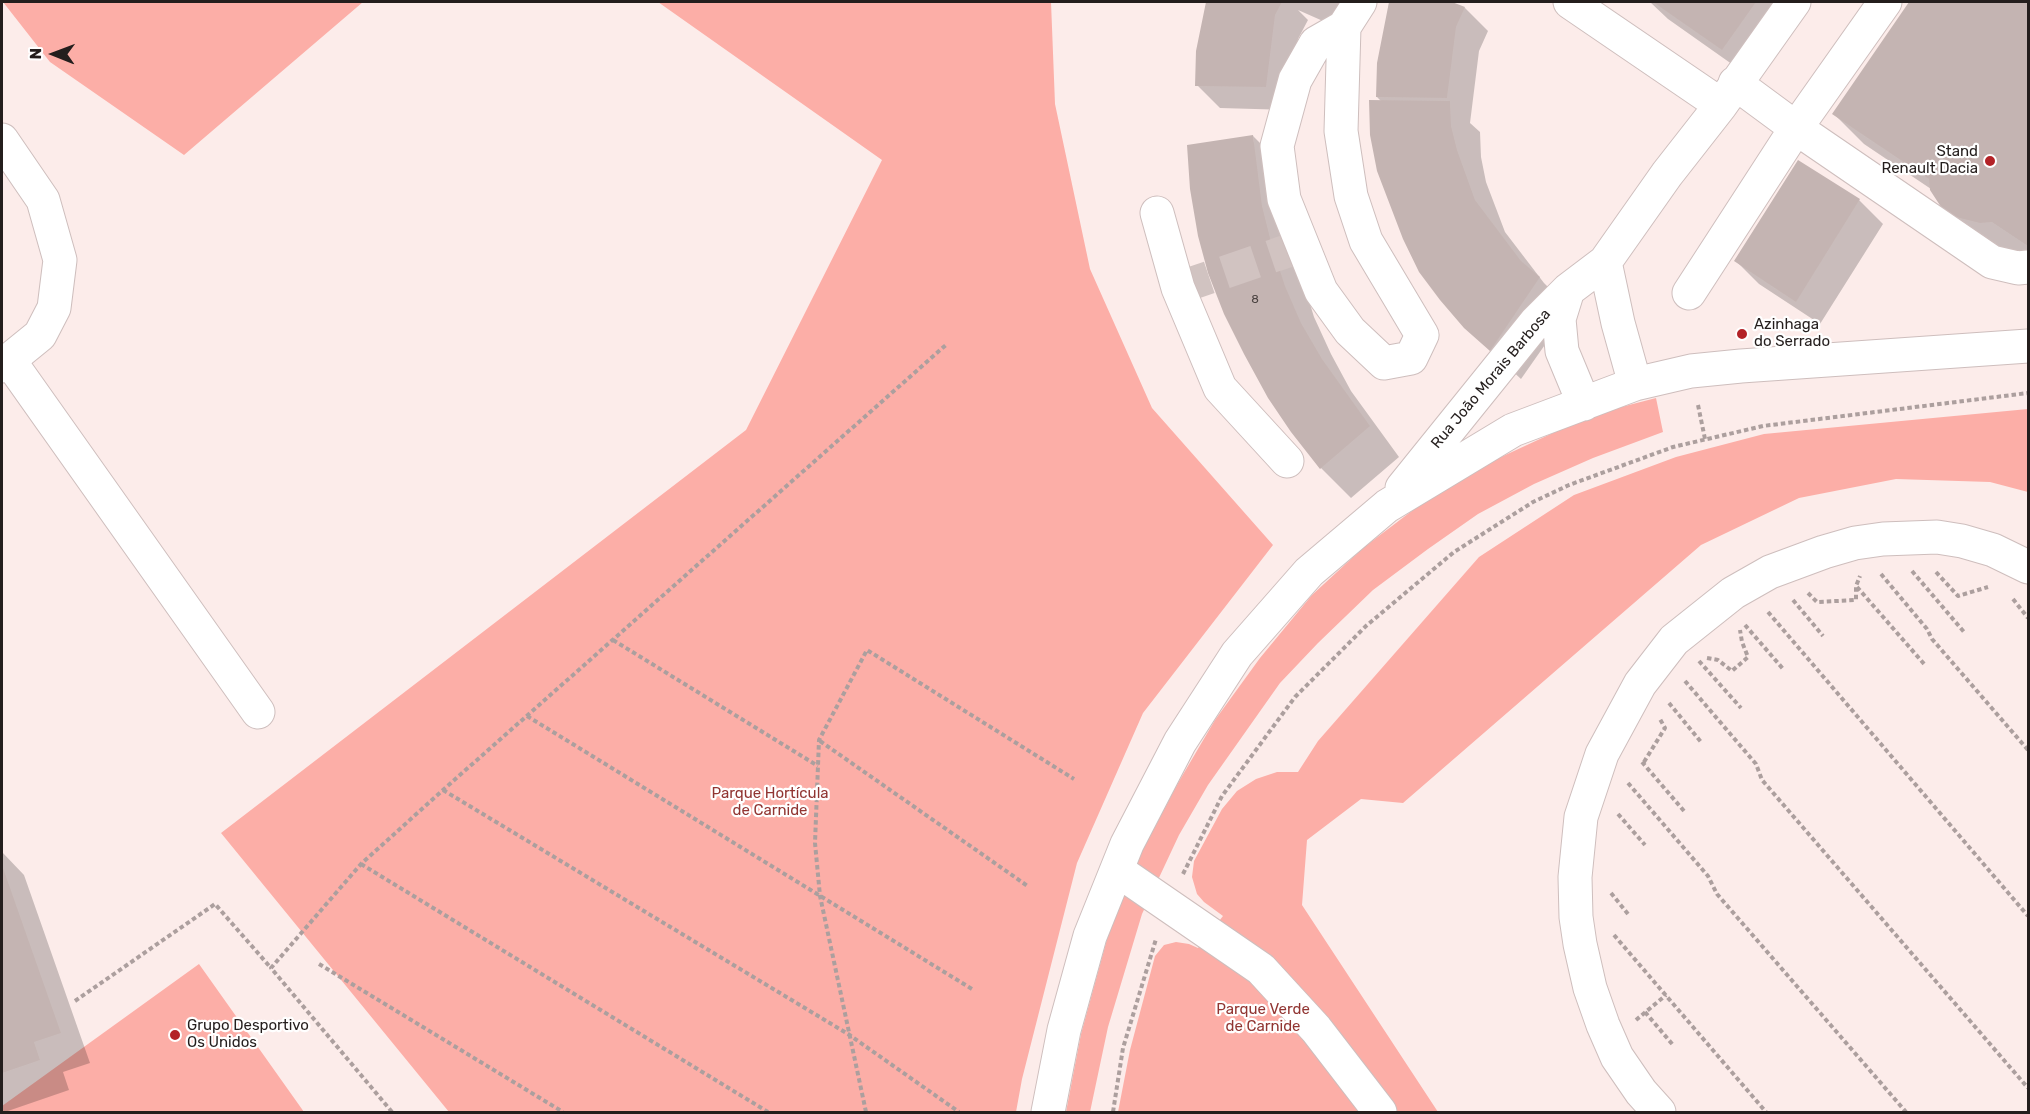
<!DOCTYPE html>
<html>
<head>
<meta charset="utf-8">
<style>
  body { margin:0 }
  #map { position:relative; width:2030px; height:1114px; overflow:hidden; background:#fcecea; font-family:Rubik,sans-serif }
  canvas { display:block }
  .frame { position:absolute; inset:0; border:3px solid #241e1d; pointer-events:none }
  .north { position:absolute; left:24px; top:24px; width:60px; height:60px; -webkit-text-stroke:4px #fff; paint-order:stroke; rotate:271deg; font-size:16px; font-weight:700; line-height:24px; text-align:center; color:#241e1d }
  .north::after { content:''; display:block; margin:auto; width:21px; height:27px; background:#241e1d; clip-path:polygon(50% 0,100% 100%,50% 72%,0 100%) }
</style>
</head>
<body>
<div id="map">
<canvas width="2030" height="1114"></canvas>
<div class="frame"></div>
<div class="north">N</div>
</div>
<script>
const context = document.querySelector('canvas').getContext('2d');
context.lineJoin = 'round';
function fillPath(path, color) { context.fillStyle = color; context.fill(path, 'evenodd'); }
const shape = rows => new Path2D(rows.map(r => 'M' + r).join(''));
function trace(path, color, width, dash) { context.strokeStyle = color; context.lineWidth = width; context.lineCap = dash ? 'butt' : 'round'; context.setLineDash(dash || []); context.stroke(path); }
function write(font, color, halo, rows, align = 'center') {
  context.font = font + ' Rubik,sans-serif'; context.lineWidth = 4.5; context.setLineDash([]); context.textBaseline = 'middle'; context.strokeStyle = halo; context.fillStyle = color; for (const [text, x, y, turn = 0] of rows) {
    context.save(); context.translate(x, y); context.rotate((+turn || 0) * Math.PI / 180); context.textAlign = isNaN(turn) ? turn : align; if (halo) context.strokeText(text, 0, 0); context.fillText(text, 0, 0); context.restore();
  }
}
const green = shape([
  [3,2,363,2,184,155,50,62],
  [658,2,1051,2,1055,104,1090,269,1152,408,1273,545,1143,713,1077,863,1022,1079,1016,1112,449,1112,221,833,746,430,882,160],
  [1656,398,1663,432,1593,458,1534,484,1478,514,1428,549,1373,590,1318,643,1280,683,1208,785,1179,835,1142,914,1108,1027,1090,1112,1066,1112,1081,1034,1107,939,1140,855,1178,783,1215,720,1260,658,1312,595,1363,548,1421,504,1486,464,1568,426,1606,411],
  [2028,409,2028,492,1990,482,1896,479,1799,498,1701,545,1403,803,1361,799,1307,840,1302,905,1438,1112,1118,1112,1130,1050,1155,956,1164,945,1176,942,1189,944,1198,948,1223,916,1204,902,1197,894,1192,877,1194,861,1222,809,1237,791,1256,779,1277,772,1298,772,1318,741,1479,557,1574,495,1676,457,1764,434],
  [199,964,304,1112,2,1112,2,1106]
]);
const shadow = shape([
  [1208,2,1346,2,1332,25,1298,10,1308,20,1298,39,1289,110,1220,108,1197,85,1203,20],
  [1391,2,1448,2,1465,8,1488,31,1479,51,1470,123,1480,132,1481,157,1486,182,1505,232,1544,283,1570,309,1521,379,1465,327,1382,102,1377,97,1384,31],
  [1650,2,1807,2,1753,79,1668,19],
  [1911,2,2028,2,2028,255,1987,247,1944,209,1931,189,1864,144,1834,114],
  [1253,136,1283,166,1302,278,1314,317,1331,354,1351,391,1399,457,1351,498,1321,468,1292,431,1269,397],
  [1799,162,1859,200,1883,224,1820,324,1759,284,1736,261],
  [2,852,24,875,90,1063,63,1072,69,1090,5,1112,2,1112]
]);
const building = shape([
  [1206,2,1282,2,1275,15,1266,87,1195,86,1196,51],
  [1389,2,1452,2,1465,7,1456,27,1447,98,1376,97,1377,63],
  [1653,2,1756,2,1722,50],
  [1909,2,2028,2,2028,246,1992,222,1980,223,1956,217,1943,210,1930,190,1929,179,1832,114],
  [1369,100,1450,101,1451,126,1457,150,1475,200,1521,261,1540,277,1490,351,1464,328,1440,300,1419,272,1403,239,1377,171,1370,135],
  [1253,135,1262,206,1272,246,1285,286,1301,323,1322,359,1370,426,1320,469,1291,432,1268,398,1244,354,1224,314,1208,273,1198,236,1190,189,1187,145],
  [1798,160,1860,199,1796,302,1734,261],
  [2,865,61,1033,34,1042,40,1060,2,1073]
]);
const minorTunnel = shape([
  [1178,288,1302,246]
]);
const path = shape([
  [1698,405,1705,439],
  [1912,571,1964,632],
  [1936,572,1958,596,1988,587],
  [1881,574,1927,629,1932,639,2028,750],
  [1857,587,1925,665],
  [1808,593,1817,602,1856,600,1856,586,1860,576],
  [2013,599,2028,618],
  [1793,600,1823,636],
  [1768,612,2028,916],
  [1745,625,1784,670],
  [613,640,818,766],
  [1707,658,1718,660,1732,671,1748,657,1742,642,1740,630],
  [1699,661,1741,708],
  [1685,681,1756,764,1762,780,2028,1088],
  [1669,703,1701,742],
  [527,716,972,989],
  [820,741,1029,887],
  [1642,762,1684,811],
  [1644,762,1665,728,1660,719],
  [1628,783,1708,876,1717,894,1906,1112],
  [443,790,848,1034,959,1112],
  [1618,814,1645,845],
  [361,864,768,1112],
  [1183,874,1222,796,1295,697,1366,626,1454,552,1533,502,1569,485,1673,447,1763,426,2028,393],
  [1611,893,1628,914],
  [1614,935,1766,1112],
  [319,964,563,1112],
  [75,1001,215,904,271,968],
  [1645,1012,1673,1045],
  [1636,1020,1666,995],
  [392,1112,271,968,361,864,443,790,947,344],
  [866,1112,820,896,815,843,819,740,867,650,1074,779],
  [1113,1112,1123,1048,1156,939]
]);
const minor = shape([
  [1570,2,1721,105],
  [1344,27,1341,131,1351,196,1366,241,1422,335,1411,358,1384,363,1350,331,1321,291,1284,199,1277,146,1295,80,1316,43,1344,27,1360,2],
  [1735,83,1796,128,1992,262,2018,268,2028,267],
  [2,140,43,200,60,260,54,308,40,335,2,366],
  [1157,213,1178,288,1220,388,1287,461],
  [1605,262,1618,323,1635,384],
  [1568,290,1559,319,1562,351,1584,404],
  [1689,293,1796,128,1885,2],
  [9,360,258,712],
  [1402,488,1535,323,1568,290,1605,262,1667,174,1721,105,1794,2],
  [1117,870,1261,969,1316,1029,1380,1112],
  [1048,1112,1064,1030,1090,936,1127,844,1180,742,1237,654,1309,572,1387,506,1513,430,1635,384,1691,371,1741,366,2028,346],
  [1659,1112,1641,1092,1617,1057,1603,1025,1590,988,1580,944,1576,917,1575,877,1581,817,1602,754,1640,684,1674,640,1733,593,1770,572,1824,552,1855,543,1883,539,1937,537,1962,541,1993,550,2028,567]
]);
const markers = [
  [1990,161,6,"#b32227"],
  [1742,334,6,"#b32227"],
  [175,1035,6,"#b32227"]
];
const numberNames = [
  ["8",1255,300]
];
const poiNames = [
  ["Stand",1978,152,"right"],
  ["Renault Dacia",1978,169,"right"],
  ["Azinhaga",1754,325],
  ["do Serrado",1754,342],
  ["Grupo Desportivo",187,1026],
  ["Os Unidos",187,1043]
];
const streetNames = [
  ["Rua João Morais Barbosa",1491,379,-50]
];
const parkNames = [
  ["Parque Hortícula",770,794],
  ["de Carnide",770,811],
  ["Parque Verde",1263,1010],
  ["de Carnide",1263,1027]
];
fillPath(green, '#fcaea7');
fillPath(shadow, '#0003');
fillPath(building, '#c4b4b2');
trace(minorTunnel, '#d1c3c1', 33, [33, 16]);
trace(minor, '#cebebd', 35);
trace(path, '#ac9f9e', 4, [4.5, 3]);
trace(minor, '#fff', 33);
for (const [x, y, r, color] of markers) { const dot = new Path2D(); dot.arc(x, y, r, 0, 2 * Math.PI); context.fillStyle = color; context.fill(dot); trace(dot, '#fff', 2); }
write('12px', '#4c4442', null, numberNames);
write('15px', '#241e1d', '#fff', poiNames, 'left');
write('15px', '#241e1d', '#fff', streetNames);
write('15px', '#913532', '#fff', parkNames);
</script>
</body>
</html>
